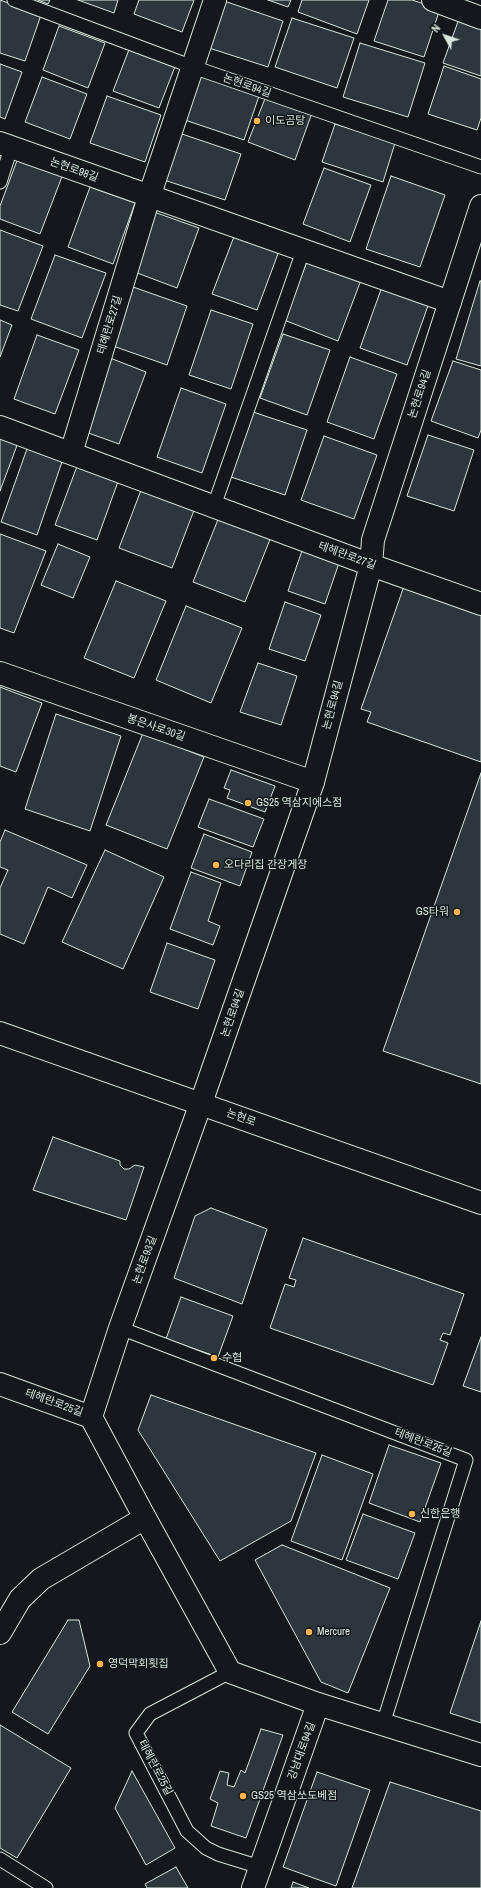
<!DOCTYPE html>
<html>
<head>
<meta charset="utf-8">
<style>
  body { margin:0 }
  #map { position:relative; width:481px; height:1888px; overflow:hidden; background:#14181c; font-family:"Archivo Narrow",sans-serif }
  canvas { display:block }
  .north { position:absolute; left:425px; top:16px; width:40px; height:40px; -webkit-text-stroke:3px #14181c; paint-order:stroke; rotate:310deg; font-size:11px; font-weight:700; line-height:16px; text-align:center; color:#d8e6dc }
  .north::after { content:''; display:block; margin:auto; width:14px; height:18px; background:#d8e6dc; clip-path:polygon(50% 0,100% 100%,50% 72%,0 100%) }
</style>
</head>
<body>
<div id="map">
<canvas width="481" height="1888"></canvas>
<div class="north">N</div>
</div>
<script>
const context = document.querySelector('canvas').getContext('2d');
context.lineJoin = 'round';
function fillPath(path, color) { context.fillStyle = color; context.fill(path, 'evenodd'); }
const shape = rows => new Path2D(rows.map(r => 'M' + r).join(''));
function trace(path, color, width, dash) { context.strokeStyle = color; context.lineWidth = width; context.lineCap = dash ? 'butt' : 'round'; context.setLineDash(dash || []); context.stroke(path); }
function write(font, color, halo, rows, align = 'center') {
  context.font = font + ' "Archivo Narrow","Noto Sans KR",sans-serif'; context.lineWidth = 3; context.setLineDash([]); context.textBaseline = 'middle'; context.strokeStyle = halo; context.fillStyle = color; for (const [text, x, y, turn = 0] of rows) {
    context.save(); context.translate(x, y); context.rotate((+turn || 0) * Math.PI / 180); context.textAlign = isNaN(turn) ? turn : align; if (halo) context.strokeText(text, 0, 0); context.fillText(text, 0, 0); context.restore();
  }
}
const building = shape([
  [0,0,41,15,25,61,0,53,0,0],
  [38,0,50,0,48,4,38,0],
  [78,0,118,0,114,13,78,0],
  [139,0,194,0,182,32,134,14,139,0],
  [221,0,283,21,268,67,206,47,221,0],
  [268,0,291,0,288,7,268,0],
  [302,0,369,0,357,34,298,12,302,0],
  [388,0,412,0,440,9,424,57,374,41,388,0],
  [460,16,481,23,481,76,443,63,460,16],
  [292,18,354,38,337,88,275,67,292,18],
  [59,26,105,43,88,88,43,70,59,26],
  [360,43,425,63,408,117,343,97,360,43],
  [130,47,176,64,159,108,113,91,130,47],
  [0,64,22,72,5,119,0,117,0,64],
  [444,66,481,79,481,118,477,130,428,114,444,66],
  [198,73,260,93,244,140,182,119,198,73],
  [42,77,87,94,70,139,25,122,42,77],
  [107,96,161,115,145,162,90,143,107,96],
  [266,96,312,113,295,160,248,142,266,96],
  [335,124,395,143,383,182,322,162,335,124],
  [179,133,241,154,225,200,164,180,179,133],
  [18,158,63,174,40,234,0,219,0,206,18,158],
  [324,168,371,185,350,242,303,224,324,168],
  [391,176,445,195,420,267,366,249,391,176],
  [90,187,135,203,113,264,68,247,90,187],
  [154,212,199,228,177,288,132,271,154,212],
  [0,230,43,246,18,311,0,305,0,230],
  [235,234,279,251,257,310,212,294,235,234],
  [55,255,106,273,82,338,31,319,55,255],
  [308,259,361,280,338,341,284,320,308,259],
  [480,281,481,281,481,366,456,359,480,281],
  [383,284,430,300,407,365,360,348,383,284],
  [133,287,187,306,167,365,113,346,133,287],
  [211,310,253,324,231,389,189,375,211,310],
  [0,320,12,325,0,357,0,320],
  [283,334,330,350,307,415,260,398,283,334],
  [37,335,79,350,55,414,14,399,37,335],
  [350,357,397,374,374,439,327,422,350,357],
  [110,358,146,372,119,444,83,431,110,358],
  [453,361,481,370,481,430,478,438,431,421,453,361],
  [181,388,226,404,202,473,157,457,181,388],
  [253,412,307,430,285,495,231,477,253,412],
  [0,434,19,440,0,491,0,434],
  [428,435,474,450,454,511,407,496,428,435],
  [324,436,377,455,354,519,301,500,324,436],
  [28,446,63,459,37,535,1,522,28,446],
  [79,461,120,476,97,540,55,525,79,461],
  [143,485,196,505,172,568,119,548,143,485],
  [221,512,273,532,245,602,193,582,221,512],
  [0,534,46,551,14,633,0,628,0,534],
  [58,544,90,557,73,598,41,585,58,544],
  [304,545,341,557,325,604,288,591,304,545],
  [116,581,166,601,134,678,84,658,116,581],
  [404,586,481,613,481,762,367,722,371,712,361,709,404,586],
  [285,602,321,615,305,661,269,649,285,602],
  [186,606,242,628,211,703,156,680,186,606],
  [258,663,297,676,281,725,240,712,258,663],
  [0,687,42,703,16,772,0,766,0,687],
  [56,714,121,736,90,831,25,809,56,714],
  [143,733,204,757,167,849,106,825,143,733],
  [231,770,275,786,265,812,227,798,230,790,224,788,231,770],
  [481,773,481,1084,383,1051,481,773],
  [209,799,264,819,253,847,198,827,209,799],
  [5,830,87,865,72,898,48,887,24,944,0,934,0,888,8,870,0,867,0,842,5,830],
  [204,834,252,852,240,886,191,868,204,834],
  [105,850,164,877,123,969,62,942,105,850],
  [191,872,221,883,208,921,220,926,213,945,170,929,191,872],
  [167,943,215,960,198,1009,150,992,167,943],
  [53,1137,120,1161,120,1165,124,1169,129,1169,135,1165,144,1167,126,1220,33,1190,53,1137],
  [211,1208,267,1229,242,1304,174,1278,195,1216,211,1208],
  [303,1238,464,1294,450,1335,443,1333,440,1340,448,1343,433,1385,270,1328,285,1284,294,1287,296,1280,289,1278,303,1238],
  [181,1297,233,1316,218,1357,166,1339,181,1297],
  [481,1337,481,1392,463,1386,481,1337],
  [151,1395,316,1453,291,1521,220,1561,138,1430,151,1395],
  [389,1445,441,1463,420,1522,369,1503,389,1445],
  [322,1455,373,1474,342,1560,291,1541,322,1455],
  [363,1514,415,1533,398,1579,346,1560,363,1514],
  [282,1545,390,1588,348,1693,321,1682,255,1560,282,1545],
  [68,1620,79,1620,90,1666,48,1734,12,1712,68,1620],
  [481,1621,481,1723,450,1713,481,1621],
  [0,1725,71,1768,17,1858,0,1848,0,1725],
  [261,1729,283,1735,246,1838,211,1826,218,1803,210,1799,220,1771,229,1773,227,1785,234,1787,241,1770,245,1773,261,1729],
  [132,1771,175,1848,146,1865,115,1808,132,1771],
  [317,1772,370,1790,336,1886,283,1867,317,1772],
  [390,1782,481,1811,481,1888,352,1888,390,1782],
  [176,1867,188,1888,147,1888,145,1884,176,1867],
  [293,1882,309,1888,291,1888,293,1882]
]);
const lane = shape([
  [14,0,193,67,481,167],
  [0,182,11,148],
  [214,506,303,251],
  [120,1328,466,1460,383,1724],
  [230,1672,150,1714,136,1733,187,1831,206,1848,218,1854,260,1867],
  [0,1859,46,1888]
]);
const street = shape([
  [433,0,481,18],
  [0,143,450,302],
  [0,427,371,565],
  [71,453,149,197,215,0],
  [0,673,313,782],
  [0,1384,91,1417],
  [0,1633,20,1599,41,1579,145,1518],
  [253,1888,318,1704]
]);
const secondary = shape([
  [481,206,373,540,371,565,313,782,201,1103,120,1328,91,1417,145,1518,230,1672,318,1704,481,1755],
  [371,565,481,604]
]);
const primary = shape([
  [0,1033,481,1203]
]);
const markers = [
  [257,121,4,"#ffb74d"],
  [248,803,4,"#ffb74d"],
  [216,865,4,"#ffb74d"],
  [457,912,4,"#ffb74d"],
  [214,1358,4,"#ffb74d"],
  [412,1514,4,"#ffb74d"],
  [309,1632,4,"#ffb74d"],
  [100,1664,4,"#ffb74d"],
  [243,1796,4,"#ffb74d"]
];
const streetNames = [
  ["논현로94길",247,86,19],
  ["논현로98길",74,170,20],
  ["테헤란로27길",110,325,-73],
  ["논현로94길",420,394,-72],
  ["테헤란로27길",347,556,20],
  ["논현로94길",333,705,-75],
  ["봉은사로30길",156,728,19],
  ["논현로94길",233,1013,-71],
  ["논현로",241,1118,20],
  ["논현로93길",145,1260,-70],
  ["테헤란로25길",54,1403,20],
  ["테헤란로25길",423,1443,21],
  ["강남대로94길",302,1751,-70],
  ["테헤란로25길",155,1768,62]
];
const poiNames = [
  ["이도곰탕",265,121],
  ["GS25 역삼지에스점",256,803],
  ["오다리집 간장게장",224,865],
  ["GS타워",449,912,"right"],
  ["수협",222,1358],
  ["신한은행",420,1514],
  ["Mercure",317,1632],
  ["영덕막회횟집",108,1664],
  ["GS25 역삼쏘도베점",251,1796]
];
fillPath(building, '#2c363c');
trace(building, '#d8e6dc', 1);
trace(lane, '#d8e6dc', 15);
trace(street, '#d8e6dc', 24);
trace(secondary, '#d8e6dc', 24);
trace(primary, '#d8e6dc', 24);
trace(lane, '#14181c', 13);
trace(street, '#14181c', 22);
trace(secondary, '#14181c', 22);
trace(primary, '#14181c', 22);
for (const [x, y, r, color] of markers) { const dot = new Path2D(); dot.arc(x, y, r, 0, 2 * Math.PI); context.fillStyle = color; context.fill(dot); trace(dot, '#14181c', 1.5); }
write('11px', '#d8e6dc', '#14181c', streetNames);
write('11px', '#d8e6dc', '#14181c', poiNames, 'left');
</script>
</body>
</html>
